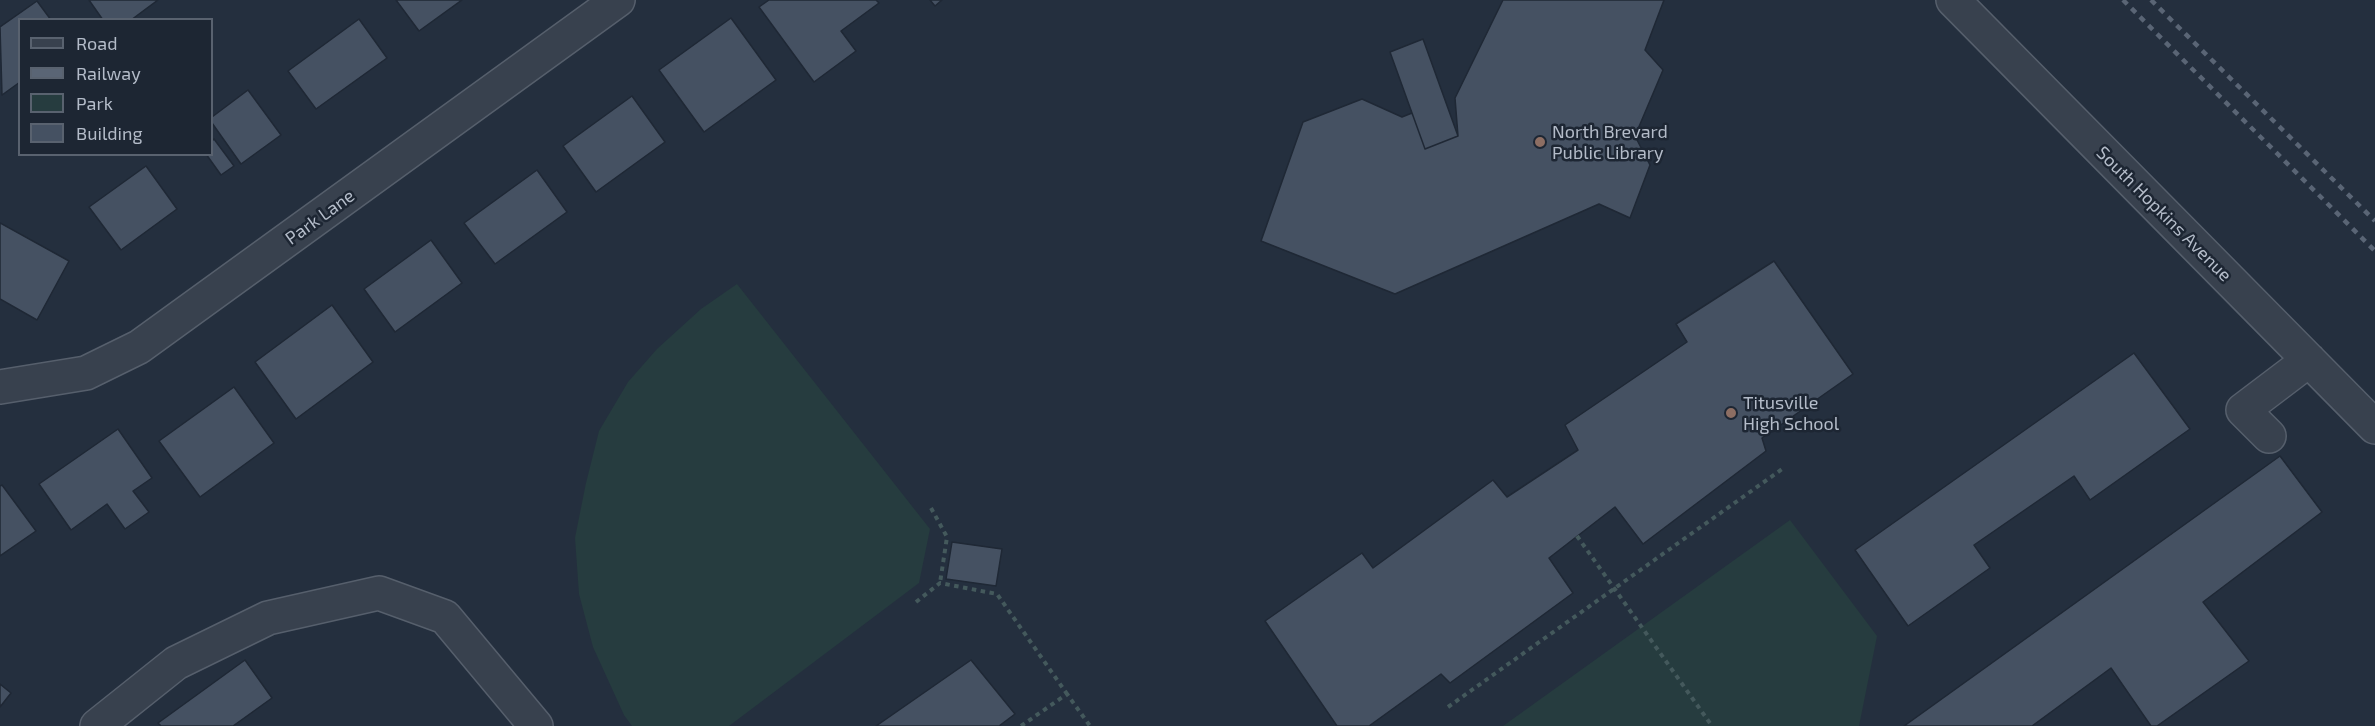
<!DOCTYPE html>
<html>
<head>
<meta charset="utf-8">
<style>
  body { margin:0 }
  #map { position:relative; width:2375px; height:726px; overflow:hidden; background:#242f3e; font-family:"Exo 2",sans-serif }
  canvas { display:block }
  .legend { position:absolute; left:18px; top:18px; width:195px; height:138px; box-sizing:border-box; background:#1d2633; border:2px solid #59626f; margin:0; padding:8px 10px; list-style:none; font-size:18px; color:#b4bcc9 }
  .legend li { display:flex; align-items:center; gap:12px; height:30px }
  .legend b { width:30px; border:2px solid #59626f }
</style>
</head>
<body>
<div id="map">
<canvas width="2375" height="726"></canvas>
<ul class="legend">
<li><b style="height:8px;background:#38414e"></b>Road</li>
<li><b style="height:8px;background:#5a6575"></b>Railway</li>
<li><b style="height:16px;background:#263c3f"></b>Park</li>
<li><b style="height:16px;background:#455162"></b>Building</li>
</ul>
</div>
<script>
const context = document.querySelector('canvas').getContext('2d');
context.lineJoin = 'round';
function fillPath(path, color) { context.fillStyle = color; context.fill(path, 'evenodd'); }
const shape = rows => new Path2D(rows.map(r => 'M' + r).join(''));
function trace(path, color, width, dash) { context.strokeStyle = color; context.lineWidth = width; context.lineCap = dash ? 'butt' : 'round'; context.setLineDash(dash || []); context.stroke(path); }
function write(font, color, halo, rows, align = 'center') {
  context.font = font + ' "Exo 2",sans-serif'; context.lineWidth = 5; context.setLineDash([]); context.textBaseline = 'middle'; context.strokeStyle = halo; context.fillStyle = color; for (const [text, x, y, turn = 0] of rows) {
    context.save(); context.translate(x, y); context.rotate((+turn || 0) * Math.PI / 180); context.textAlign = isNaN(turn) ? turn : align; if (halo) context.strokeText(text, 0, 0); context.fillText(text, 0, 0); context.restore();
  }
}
const green = shape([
  [737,284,930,529,919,583,729,726,632,726,624,715,593,647,579,594,575,538,586,483,599,431,628,382,657,349,701,309],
  [1790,520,1877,636,1859,726,1503,726]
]);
const building = shape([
  [89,0,158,0,131,20,103,20,89,0],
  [396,0,462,0,419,31,396,0],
  [769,0,876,0,879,3,841,31,856,51,814,82,759,7,769,0],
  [930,0,942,0,935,6,930,0],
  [1503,0,1664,0,1645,50,1663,70,1635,136,1650,165,1630,218,1599,204,1395,294,1261,241,1303,122,1362,99,1402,117,1412,113,1425,149,1458,136,1455,98,1503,0],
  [37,1,51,20,20,20,20,82,2,95,0,27,37,1],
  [731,18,776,80,704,132,659,70,731,18],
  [359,19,387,58,316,109,288,71,359,19],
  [1423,39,1458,136,1425,149,1390,52,1423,39],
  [248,90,281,135,241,164,212,123,212,117,248,90],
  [632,96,665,142,596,192,563,146,632,96],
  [214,139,234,166,221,175,206,154,212,154,212,141,214,139],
  [146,166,177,209,121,250,89,207,146,166],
  [537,170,567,212,495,264,464,223,537,170],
  [0,223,69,261,37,320,0,299,0,223],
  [431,240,462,283,395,332,364,289,431,240],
  [1774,261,1853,374,1762,438,1766,451,1643,544,1615,507,1549,558,1573,593,1450,683,1441,674,1369,726,1337,726,1265,621,1362,553,1373,568,1493,480,1507,497,1578,450,1565,425,1687,342,1676,324,1774,261],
  [332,305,373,362,296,419,255,362,332,305],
  [2134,353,2190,429,2090,500,2074,476,1974,545,1990,568,1908,626,1855,550,2134,353],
  [234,387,274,443,200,497,159,441,234,387],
  [118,429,152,478,133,491,149,512,125,529,107,504,71,530,39,484,118,429],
  [2280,456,2322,512,2203,602,2249,661,2157,726,2151,726,2111,668,2032,726,1904,726,2280,456],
  [2,485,36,531,0,556,0,486,2,485],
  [952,542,1002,549,996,586,946,579,952,542],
  [245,660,272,698,233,726,161,726,158,723,245,660],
  [971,660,1015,714,999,726,876,726,971,660],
  [0,684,11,693,0,707,0,684]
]);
const path = shape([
  [931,508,947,537,940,583],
  [1577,536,1712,726],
  [916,602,940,583,997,594,1067,694],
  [1448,707,1785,467],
  [1021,726,1067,694,1090,726]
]);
const minor = shape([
  [1953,0,2375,427],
  [0,387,86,373,139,347,618,0],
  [2269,436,2243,410,2309,360],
  [97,726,176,663,268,618,379,593,445,617,536,726]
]);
const rail = shape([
  [2123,0,2375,251],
  [2151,0,2375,221]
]);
const markers = [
  [1540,142,6,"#8d6e63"],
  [1731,413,6,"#8d6e63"]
];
const poiNames = [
  ["North Brevard",1552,132],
  ["Public Library",1552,153],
  ["Titusville",1743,403],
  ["High School",1743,424]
];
const streetNames = [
  ["South Hopkins Avenue",2164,214,45],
  ["Park Lane",320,217,-36]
];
fillPath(green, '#263c3f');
fillPath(building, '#455162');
trace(building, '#1f2835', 1.5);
trace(minor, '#565f6c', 36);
trace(path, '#44595c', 4, [4.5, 4.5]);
trace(minor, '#38414e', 33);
trace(rail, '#5a6575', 4.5, [6, 6]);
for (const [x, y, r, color] of markers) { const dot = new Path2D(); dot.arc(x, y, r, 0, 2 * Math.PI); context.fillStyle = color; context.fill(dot); trace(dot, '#1d2633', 2); }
write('18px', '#b4bcc9', '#1d2633', poiNames, 'left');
write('18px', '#b4bcc9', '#1d2633', streetNames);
</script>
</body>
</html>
